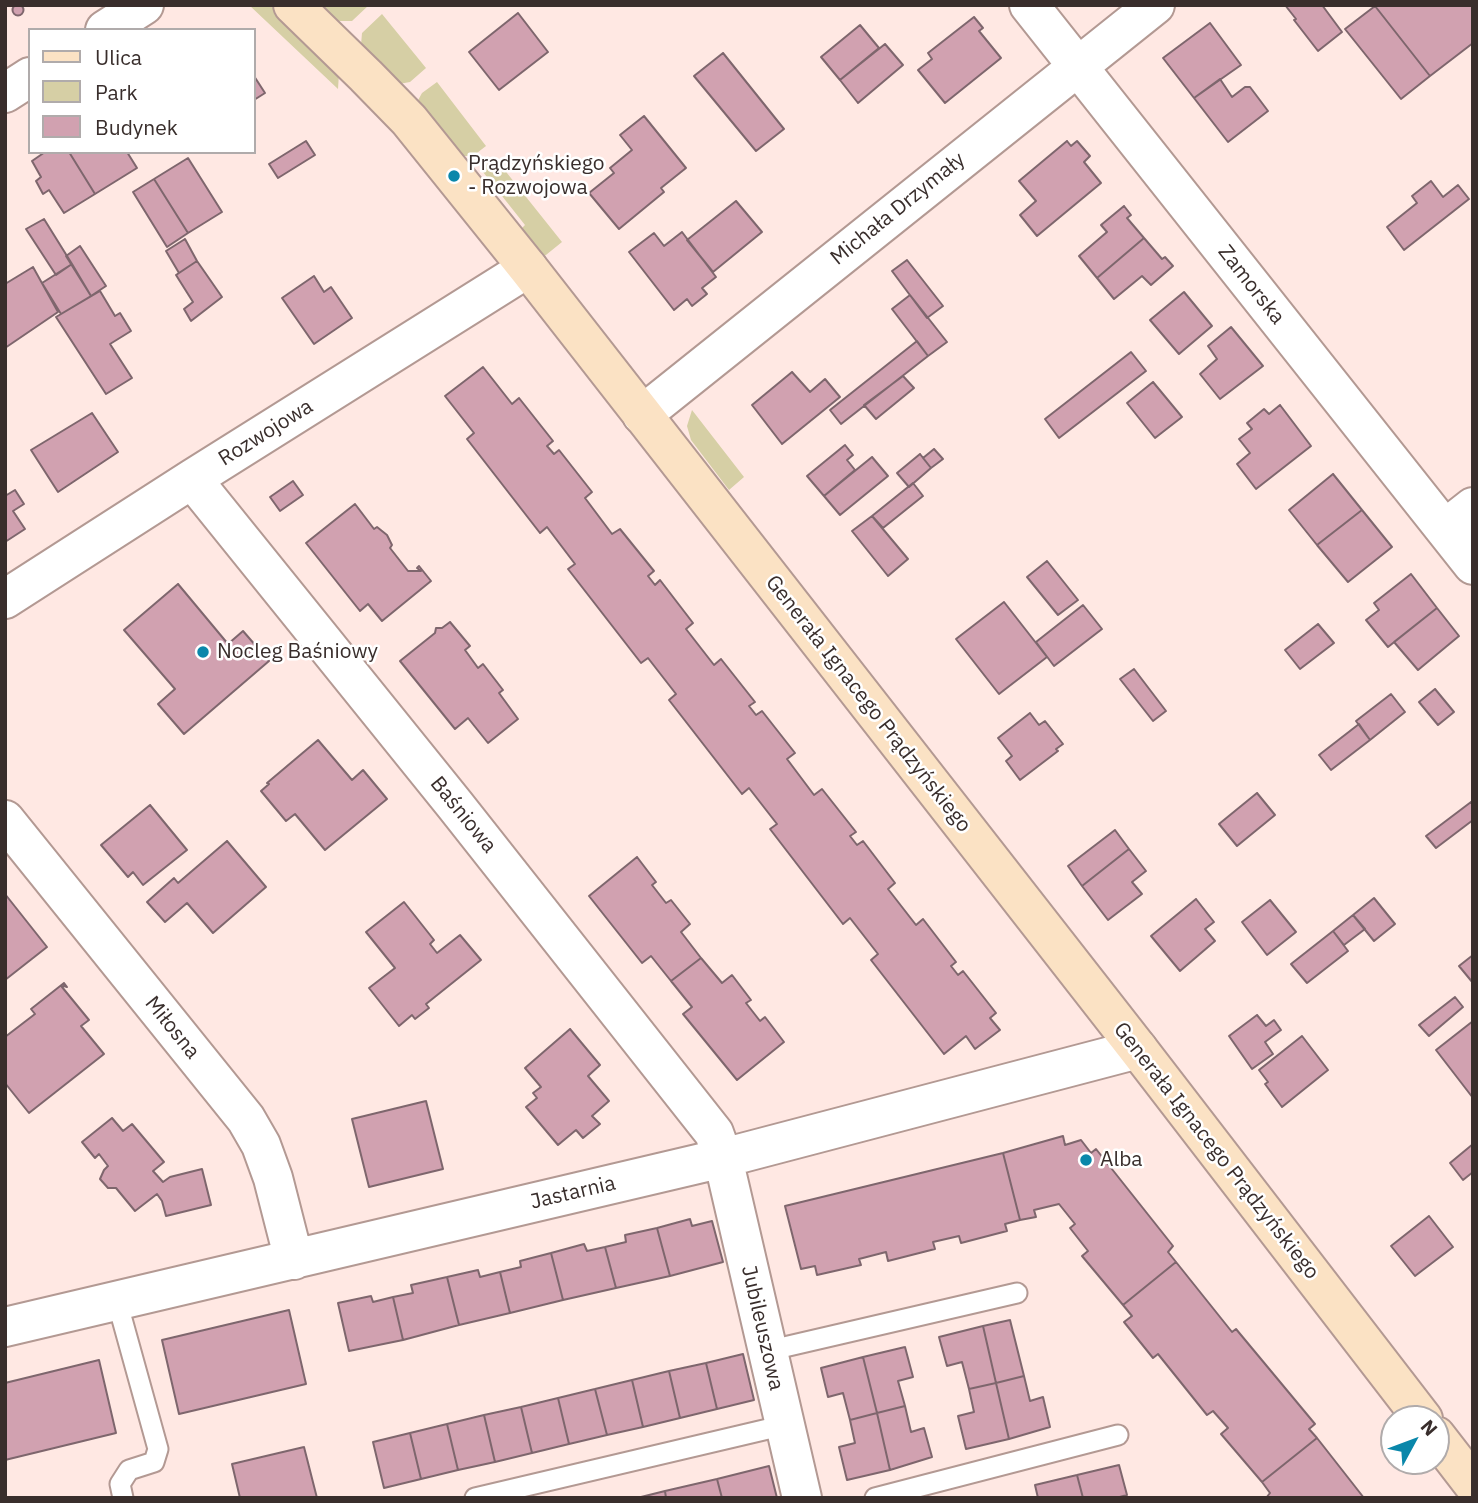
<!DOCTYPE html>
<html>
<head>
<meta charset="utf-8">
<style>
  body { margin:0 }
  #map { position:relative; width:1478px; height:1503px; overflow:hidden; background:#ffe8e3; font-family:"IBM Plex Sans",sans-serif }
  canvas { display:block }
  .frame { position:absolute; inset:0; border:7px solid #392e2c; pointer-events:none }
  .legend { position:absolute; left:28px; top:28px; width:228px; height:126px; box-sizing:border-box; background:#fff; border:2px solid #b0abab; margin:0; padding:9px 12px; list-style:none; font-size:21px; color:#392e2c }
  .legend li { display:flex; align-items:center; gap:14px; height:35px }
  .legend b { width:35px; border:2px solid #b0abab }
  .north { position:absolute; left:1380px; top:1405px; width:70px; height:70px; box-sizing:border-box; background:#fff; border:2px solid #b0abab; border-radius:50%; rotate:49deg; font-size:19px; font-weight:700; line-height:28px; text-align:center; color:#392e2c }
  .north::after { content:''; display:block; margin:auto; width:24px; height:32px; background:#0a87aa; clip-path:polygon(50% 0,100% 100%,50% 72%,0 100%) }
</style>
</head>
<body>
<div id="map">
<canvas width="1478" height="1503"></canvas>
<div class="frame"></div>
<ul class="legend">
<li><b style="height:9px;background:#fbe2c4"></b>Ulica</li>
<li><b style="height:19px;background:#d6cfa5"></b>Park</li>
<li><b style="height:19px;background:#d1a1b0"></b>Budynek</li>
</ul>
<div class="north">N</div>
</div>
<script>
const context = document.querySelector('canvas').getContext('2d');
context.lineJoin = 'round';
function fillPath(path, color) { context.fillStyle = color; context.fill(path, 'evenodd'); }
const shape = rows => new Path2D(rows.map(r => 'M' + r).join(''));
function trace(path, color, width, dash) { context.strokeStyle = color; context.lineWidth = width; context.lineCap = dash ? 'butt' : 'round'; context.setLineDash(dash || []); context.stroke(path); }
function write(font, color, halo, rows, align = 'center') {
  context.font = font + ' "IBM Plex Sans",sans-serif'; context.lineWidth = 5; context.setLineDash([]); context.textBaseline = 'middle'; context.strokeStyle = halo; context.fillStyle = color; for (const [text, x, y, turn = 0] of rows) {
    context.save(); context.translate(x, y); context.rotate((+turn || 0) * Math.PI / 180); context.textAlign = isNaN(turn) ? turn : align; if (halo) context.strokeText(text, 0, 0); context.fillText(text, 0, 0); context.restore();
  }
}
const green = shape([
  [249,5,270,5,339,73,338,89],
  [322,5,369,5,352,21,337,21],
  [382,14,426,68,410,82,399,84,361,45,362,33],
  [437,82,486,146,473,156,460,156,416,104,422,93],
  [495,158,562,242,541,259,519,231,525,225,483,172,487,164],
  [692,410,744,477,729,490,691,440,687,426]
]);
const building = shape([
  '12.5 10a5.5 5.5 0 1 1 11 0a5.5 5.5 0 1 1-11 0Z',
  [1285,5,1322,5,1342,32,1318,51,1294,20,1296,19,1285,5],
  [1473,5,1473,43,1430,76,1375,6,1473,5],
  [1375,6,1430,76,1401,99,1345,29,1375,6],
  [518,13,548,52,499,90,469,52,518,13],
  [974,17,983,28,979,31,1001,58,945,103,918,70,932,59,928,53,974,17],
  [1210,23,1241,65,1194,98,1163,58,1210,23],
  [860,25,879,48,840,80,821,57,860,25],
  [885,44,903,65,858,103,840,80,885,44],
  [723,53,784,129,756,151,694,76,723,53],
  [254,76,265,93,254,100,254,76],
  [1220,79,1232,97,1245,87,1250,87,1268,111,1228,142,1194,98,1220,79],
  [644,116,686,168,661,188,664,192,619,229,589,193,614,173,610,168,632,150,620,135,644,116],
  [306,141,315,155,278,178,269,164,306,141],
  [1067,141,1071,146,1077,141,1090,156,1084,162,1101,183,1037,236,1020,215,1036,201,1019,181,1067,141],
  [45,152,69,152,95,194,64,213,49,190,43,194,36,181,41,177,32,161,45,152],
  [69,152,127,152,137,168,95,194,69,152],
  [188,158,222,212,188,233,154,179,188,158],
  [154,179,188,233,167,247,133,192,154,179],
  [1431,181,1443,197,1458,185,1469,199,1404,250,1387,227,1417,203,1412,196,1431,181],
  [736,201,762,232,713,272,687,240,736,201],
  [1124,206,1131,215,1127,218,1144,238,1097,278,1079,256,1107,232,1101,225,1124,206],
  [44,219,72,264,56,275,26,229,44,219],
  [682,232,716,277,702,288,707,294,692,306,687,299,674,310,629,252,654,233,664,246,682,232],
  [1144,238,1162,259,1165,257,1173,266,1151,285,1142,276,1114,299,1097,278,1144,238],
  [185,239,197,261,179,273,166,251,185,239],
  [80,246,106,286,91,296,66,256,80,246],
  [907,260,943,306,927,318,892,271,907,260],
  [197,261,222,297,191,321,184,309,193,302,176,275,197,261],
  [72,264,91,296,61,314,42,283,72,264],
  [33,267,58,312,5,348,5,284,33,267],
  [314,276,324,292,331,287,352,318,314,344,282,298,314,276],
  [100,291,115,316,120,313,131,331,110,344,132,378,106,394,56,317,100,291],
  [1184,292,1212,326,1179,354,1150,320,1184,292],
  [910,295,947,342,928,356,892,309,910,295],
  [1231,327,1263,366,1220,399,1200,374,1217,359,1208,346,1231,327],
  [917,341,928,356,841,424,830,410,917,341],
  [1131,352,1146,371,1059,438,1045,419,1131,352],
  [483,367,512,404,519,398,553,441,547,446,554,454,559,450,592,492,585,498,612,534,620,529,654,571,648,576,655,585,660,580,693,623,686,629,714,665,721,659,755,702,749,706,756,715,762,711,795,753,787,759,814,795,822,789,856,832,850,836,857,845,863,841,895,883,888,889,916,925,923,919,956,962,951,966,958,975,963,971,996,1013,990,1018,1000,1030,975,1049,966,1036,944,1054,871,960,878,954,850,918,843,924,770,829,777,824,749,788,742,794,669,700,676,694,648,658,641,663,568,569,575,564,547,527,540,533,467,439,474,433,445,396,483,367],
  [792,372,810,392,825,379,840,397,782,444,752,405,792,372],
  [903,376,914,388,876,419,864,405,903,376],
  [1153,382,1182,417,1155,438,1127,403,1153,382],
  [1280,405,1311,446,1256,489,1237,464,1250,453,1239,439,1252,429,1247,423,1264,409,1269,414,1280,405],
  [92,413,118,452,58,492,31,450,92,413],
  [845,445,853,455,847,460,855,470,824,496,807,476,845,445],
  [934,449,943,459,931,468,923,458,934,449],
  [920,454,931,468,909,487,897,473,920,454],
  [872,457,888,476,840,515,824,496,872,457],
  [1333,474,1362,510,1317,545,1289,510,1333,474],
  [293,481,303,495,280,511,270,497,293,481],
  [913,483,923,496,883,528,872,516,913,483],
  [15,490,24,504,13,511,25,529,5,542,5,496,15,490],
  [355,504,374,529,377,527,387,535,392,545,390,548,408,571,421,571,417,568,419,566,431,581,382,621,368,604,360,611,306,543,355,504],
  [1362,510,1392,547,1348,582,1317,545,1362,510],
  [872,516,908,559,888,576,852,531,872,516],
  [1047,561,1078,600,1058,615,1027,577,1047,561],
  [1411,574,1437,608,1388,647,1366,620,1379,610,1374,603,1411,574],
  [178,584,228,644,243,631,269,661,184,734,158,704,175,689,124,630,178,584],
  [1004,602,1047,657,999,694,956,639,1004,602],
  [1083,605,1102,629,1054,666,1036,642,1083,605],
  [1437,608,1459,636,1418,670,1394,642,1437,608],
  [450,622,470,646,465,650,478,668,483,664,503,690,499,693,518,719,488,743,468,718,455,729,400,661,435,633,436,628,442,628,450,622],
  [1318,624,1334,643,1300,669,1285,650,1318,624],
  [1134,669,1166,711,1153,721,1120,679,1134,669],
  [1435,689,1454,712,1438,725,1419,702,1435,689],
  [1391,694,1405,712,1370,740,1356,721,1391,694],
  [1030,713,1039,725,1045,721,1063,744,1056,749,1058,751,1020,780,1006,761,1012,756,998,738,1030,713],
  [1359,724,1370,740,1331,770,1319,755,1359,724],
  [318,740,352,780,363,770,387,799,325,850,295,814,286,821,261,791,269,784,267,783,318,740],
  [1257,793,1275,815,1237,846,1219,824,1257,793],
  [1471,802,1473,805,1473,820,1436,848,1426,836,1471,802],
  [150,805,187,850,143,885,133,872,128,877,101,845,150,805],
  [1115,830,1129,849,1082,886,1068,866,1115,830],
  [227,841,266,887,213,933,187,903,165,922,147,902,174,878,178,883,227,841],
  [1129,849,1146,871,1132,882,1142,894,1108,920,1082,886,1129,849],
  [637,857,656,882,652,885,666,903,671,900,690,924,681,932,701,958,671,981,651,956,642,963,589,896,637,857],
  [5,894,47,947,5,980,5,894],
  [1374,898,1395,924,1374,941,1353,915,1374,898],
  [1196,899,1214,922,1205,929,1215,941,1180,971,1151,936,1196,899],
  [1270,900,1296,932,1267,955,1242,922,1270,900],
  [404,902,434,940,430,944,437,953,460,935,481,960,426,1004,429,1008,415,1019,412,1015,399,1026,369,988,395,968,366,932,404,902],
  [1353,915,1365,929,1344,945,1333,931,1353,915],
  [1333,931,1348,951,1307,983,1291,964,1333,931],
  [1473,955,1473,983,1459,966,1473,955],
  [701,958,722,983,732,975,751,1000,746,1003,760,1021,765,1017,784,1042,737,1080,683,1014,692,1007,671,981,701,958],
  [64,983,67,987,64,986,62,987,89,1020,81,1026,104,1054,29,1113,5,1083,5,1037,35,1014,31,1009,64,983],
  [1455,997,1463,1007,1429,1036,1419,1025,1455,997],
  [1257,1015,1266,1026,1274,1020,1281,1030,1265,1042,1273,1054,1252,1069,1229,1036,1257,1015],
  [1473,1021,1473,1098,1436,1050,1473,1021],
  [570,1029,600,1065,588,1076,609,1101,592,1116,600,1124,583,1138,576,1130,558,1145,526,1107,537,1098,533,1093,541,1087,525,1068,570,1029],
  [1302,1036,1328,1070,1282,1107,1265,1084,1268,1082,1259,1070,1302,1036],
  [426,1101,443,1169,369,1187,352,1119,426,1101],
  [112,1118,123,1131,132,1124,164,1162,153,1171,163,1182,170,1177,202,1169,211,1205,166,1216,162,1201,157,1194,135,1211,116,1188,108,1188,100,1179,104,1170,108,1166,99,1154,95,1158,82,1142,112,1118],
  [1063,1136,1065,1145,1081,1140,1091,1153,1096,1149,1173,1246,1168,1252,1176,1262,1123,1305,1082,1256,1088,1251,1070,1228,1075,1224,1059,1204,1034,1210,1036,1217,1020,1220,1003,1153,1063,1136],
  [1473,1144,1473,1172,1463,1180,1450,1163,1473,1144],
  [1003,1153,1020,1220,1005,1224,1007,1231,961,1243,959,1236,933,1242,935,1249,888,1261,886,1252,859,1259,861,1265,817,1275,815,1266,801,1269,785,1206,1003,1153],
  [1429,1216,1453,1247,1415,1276,1391,1246,1429,1216],
  [690,1219,692,1226,712,1221,723,1262,670,1276,657,1228,690,1219],
  [657,1228,670,1276,616,1288,605,1247,626,1242,625,1235,657,1228],
  [584,1244,587,1251,605,1247,616,1288,563,1300,551,1253,584,1244],
  [551,1253,563,1300,510,1313,500,1272,521,1267,520,1261,551,1253],
  [1176,1262,1232,1332,1236,1329,1315,1424,1309,1429,1317,1438,1262,1482,1221,1434,1228,1428,1213,1411,1207,1415,1158,1354,1153,1358,1124,1322,1132,1316,1123,1305,1176,1262],
  [478,1270,480,1277,500,1272,510,1313,459,1325,447,1277,478,1270],
  [447,1277,459,1325,403,1340,393,1297,413,1293,411,1285,447,1277],
  [371,1296,373,1302,393,1297,403,1340,349,1351,338,1303,371,1296],
  [289,1310,306,1384,179,1414,162,1340,289,1310],
  [1010,1320,1024,1376,996,1383,983,1326,1010,1320],
  [983,1326,996,1383,969,1389,962,1362,947,1366,939,1337,983,1326],
  [905,1347,913,1377,898,1381,905,1406,877,1413,863,1357,905,1347],
  [743,1354,754,1400,717,1409,706,1363,743,1354],
  [863,1357,877,1413,850,1420,843,1393,828,1397,821,1368,863,1357],
  [99,1360,116,1433,5,1460,5,1383,99,1360],
  [706,1363,717,1409,680,1418,669,1371,706,1363],
  [669,1371,680,1418,643,1427,632,1380,669,1371],
  [1024,1376,1030,1401,1043,1397,1050,1427,1009,1439,996,1383,1024,1376],
  [632,1380,643,1427,607,1435,595,1389,632,1380],
  [996,1383,1009,1439,966,1449,958,1416,974,1412,969,1389,996,1383],
  [595,1389,607,1435,569,1444,558,1398,595,1389],
  [558,1398,569,1444,532,1453,521,1407,558,1398],
  [905,1406,911,1432,924,1428,932,1457,890,1470,877,1413,905,1406],
  [521,1407,532,1453,495,1462,484,1415,521,1407],
  [877,1413,890,1470,847,1480,839,1447,855,1443,850,1420,877,1413],
  [484,1415,495,1462,458,1470,447,1424,484,1415],
  [447,1424,458,1470,421,1479,410,1433,447,1424],
  [410,1433,421,1479,384,1488,373,1442,410,1433],
  [1317,1438,1364,1498,1266,1498,1270,1493,1262,1482,1317,1438],
  [304,1447,317,1498,240,1498,232,1464,304,1447],
  [1119,1465,1127,1495,1116,1498,1083,1498,1077,1475,1119,1465],
  [769,1466,777,1498,722,1498,717,1479,769,1466],
  [1077,1475,1083,1498,1038,1498,1035,1485,1077,1475],
  [717,1479,722,1498,666,1498,665,1491,717,1479],
  [665,1491,666,1498,637,1498,665,1491]
]);
const lane = shape([
  [117,1301,158,1449,154,1462,129,1470,120,1484,123,1498],
  [767,1351,1017,1293],
  [475,1498,785,1425],
  [875,1498,1118,1435]
]);
const street = shape([
  [1029,5,1473,565],
  [105,30,144,5],
  [5,93,30,77],
  [642,415,1155,5],
  [192,479,455,805,714,1133,723,1158,802,1498],
  [1445,529,1473,507],
  [5,599,192,479,528,268],
  [5,820,246,1119,261,1145,273,1178,294,1260],
  [5,1327,723,1158,1138,1049]
]);
const secondary = shape([
  [293,5,366,76,409,120,528,268,1138,1049,1423,1419],
  [1436,1436,1473,1484]
]);
const markers = [
  [454,176,7,"#0a87aa"],
  [203,652,7,"#0a87aa"],
  [1086,1160,7,"#0a87aa"]
];
const poiNames = [
  ["Prądzyńskiego",468,164],
  ["- Rozwojowa",468,188],
  ["Nocleg Baśniowy",217,652],
  ["Alba",1100,1160]
];
const streetNames = [
  ["Michała Drzymały",898,209,-39],
  ["Zamorska",1251,285,52],
  ["Rozwojowa",266,433,-32],
  ["Generała Ignacego Prądzyńskiego",868,704,52],
  ["Baśniowa",463,815,51],
  ["Miłosna",172,1028,51],
  ["Generała Ignacego Prądzyńskiego",1216,1151,52],
  ["Jastarnia",573,1193,-13],
  ["Jubileuszowa",762,1328,77]
];
fillPath(green, '#d6cfa5');
fillPath(building, '#d1a1b0');
trace(building, '#7e666d', 2);
trace(lane, '#b39993', 23);
trace(street, '#b39993', 42);
trace(secondary, '#b39993', 42);
trace(lane, '#fff', 19);
trace(street, '#fff', 38);
trace(secondary, '#fbe2c4', 38);
for (const [x, y, r, color] of markers) { const dot = new Path2D(); dot.arc(x, y, r, 0, 2 * Math.PI); context.fillStyle = color; context.fill(dot); trace(dot, '#fff', 2.5); }
write('21px', '#392e2c', '#fff', poiNames, 'left');
write('21px', '#392e2c', '#fff', streetNames);
</script>
</body>
</html>
